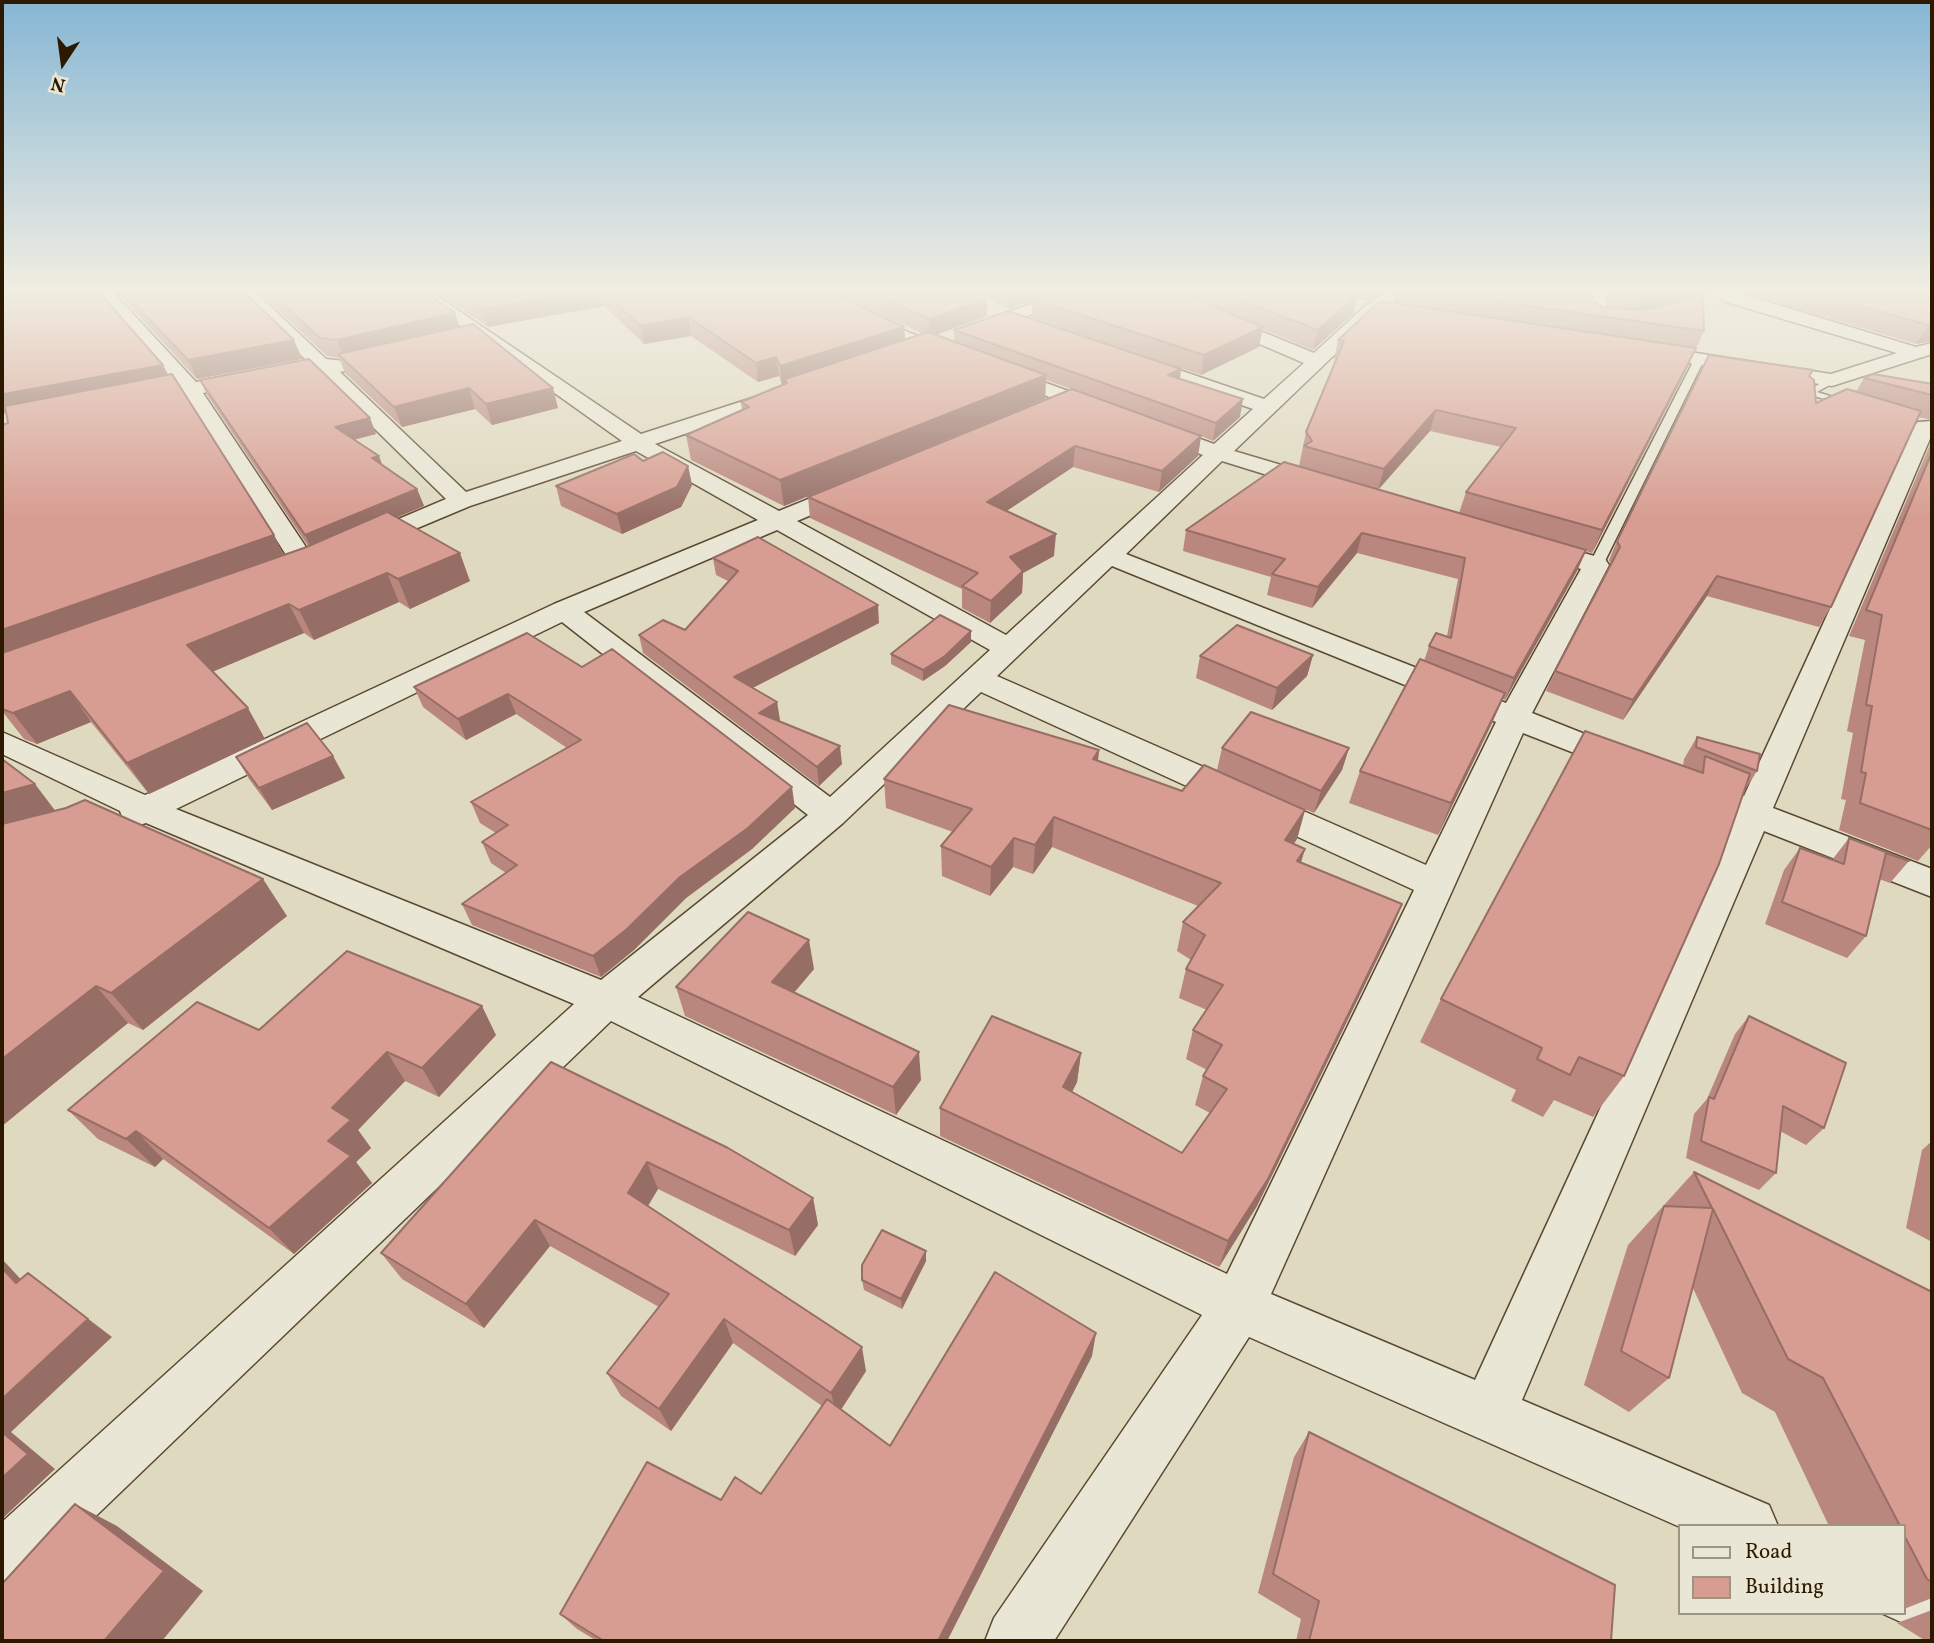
<!DOCTYPE html>
<html>
<head>
<meta charset="utf-8">
<style>
  body { margin:0 }
  #map { position:relative; width:1934px; height:1643px; overflow:hidden; background:#dfd9bf; font-family:Vollkorn,serif }
  canvas { display:block }
  .frame { position:absolute; inset:0; border:4px solid #2d1900; pointer-events:none }
  .legend { position:absolute; left:1678px; top:1524px; width:228px; height:91px; box-sizing:border-box; background:#eae6d5; border:2px solid #9e9480; margin:0; padding:9px 12px; list-style:none; font-size:21px; color:#2d1900 }
  .legend li { display:flex; align-items:center; gap:14px; height:35px }
  .legend b { width:35px; border:2px solid #9e9480 }
  .north { position:absolute; left:28px; top:28px; width:70px; height:70px; -webkit-text-stroke:5px #eae6d5; paint-order:stroke; rotate:193deg; font-size:19px; font-weight:700; line-height:28px; text-align:center; color:#2d1900 }
  .north::after { content:''; display:block; margin:auto; width:24px; height:32px; background:#2d1900; clip-path:polygon(50% 0,100% 100%,50% 72%,0 100%) }
</style>
</head>
<body>
<div id="map">
<canvas width="1934" height="1643"></canvas>
<div class="frame"></div>
<ul class="legend">
<li><b style="height:9px;background:#eae6d5"></b>Road</li>
<li><b style="height:19px;background:#d89d92"></b>Building</li>
</ul>
<div class="north">N</div>
</div>
<script>
const context = document.querySelector('canvas').getContext('2d');
context.lineJoin = 'round';
const shape = rows => new Path2D(rows.map(r => 'M' + r).join(''));
function trace(path, color, width, dash) { context.strokeStyle = color; context.lineWidth = width; context.lineCap = dash ? 'butt' : 'round'; context.setLineDash(dash || []); context.stroke(path); }
function fillPath(path, color) { context.fillStyle = color; context.fill(path, 'evenodd'); }
const lane = shape([
  [1699,357,1704,360,1603,565,1596,569,1591,568,1589,565,1694,360,1699,357],
  [1832,377,1837,380,1835,382,1817,392,1853,403,1853,407,1803,393,1832,377]
]);
const street = shape([
  [93,288,109,288,196,382,307,361,234,288,251,288,326,359,344,361,390,350,397,352,399,356,397,360,340,372,466,492,622,441,407,288,425,288,641,434,780,389,794,389,797,393,794,397,655,444,779,511,845,484,861,484,865,489,861,494,797,521,1006,635,1203,455,1146,435,1143,430,1146,425,1162,425,1214,444,1253,409,1130,366,1128,362,1130,358,1144,358,1264,399,1304,363,1136,291,1134,288,1155,288,1314,353,1365,306,1393,288,1411,288,1377,314,1234,451,1325,478,1329,483,1325,488,1309,488,1222,461,1126,554,1506,703,1581,569,1527,552,1523,547,1527,542,1545,542,1605,559,1609,565,1532,713,1635,754,1639,761,1635,768,1623,772,1523,733,1271,1294,1475,1380,1734,818,1721,813,1716,805,1721,797,1733,793,1744,796,1914,426,1918,422,1932,421,1932,434,1773,808,1932,869,1932,897,1764,831,1522,1400,1769,1505,1778,1526,1680,1527,1249,1337,1054,1641,985,1641,994,1618,1202,1315,611,1021,24,1585,2,1593,2,1522,574,1004,146,823,136,826,124,822,120,811,2,754,2,732,145,795,554,604,758,520,636,451,470,506,365,550,356,547,352,542,356,537,446,499,316,371,203,393,320,568,316,574,307,576,298,574,186,396,136,406,129,404,126,400,129,396,178,386,93,288],
  [777,530,990,650,830,797,584,612,777,530],
  [1112,566,1496,722,1426,865,997,676,1112,566],
  [562,622,808,815,601,980,176,809,562,622],
  [981,692,1414,890,1227,1274,638,997,843,823,981,692],
  [801,288,821,288,910,333,1109,406,1112,410,1109,414,1095,414,898,341,801,288],
  [1076,288,1098,288,979,335,973,336,964,331,967,327,1076,288],
  [1591,288,1607,288,1605,315,1635,318,1638,322,1635,326,1590,323,1587,319,1591,288],
  [1702,288,1722,288,1916,347,1932,343,1932,354,1832,386,1638,355,1636,351,1638,347,1645,345,1831,374,1897,353,1726,302,1702,288],
  [1904,1562,1932,1574,1932,1636,1881,1613,1904,1613,1904,1562]
]);
const secondary = shape([
  [88,288,132,288,123,293,2,311,2,299,88,288]
]);
const wall = shape([
  [116,288,240,288,294,340,302,359,197,379,120,296],
  [254,288,420,288,460,327,558,408,492,425,475,409,402,427,345,373,339,358,327,356],
  [429,288,824,288,904,327,905,340,923,334,826,288,968,288,987,316,936,335,954,342,954,330,1181,369,1180,379,1240,417,1213,441,1201,436,1198,456,1159,492,1073,467,1006,511,1054,556,1023,573,1022,593,990,623,962,608,962,589,810,518,808,497,1071,389,1046,380,1045,399,784,506,691,460,686,435,742,410,741,402,782,385,779,376,758,382,691,336,644,344,604,306,488,327],
  [968,288,1054,288,1053,292,1065,288,1389,288,1368,301,1357,299,1354,313,1313,350,1262,329,1259,347,1201,375,1032,318,1032,301,1009,309],
  [1397,288,1593,288,1592,301,1603,307,1608,308,1609,288,1706,288,1704,293,1702,292,1700,296,1704,331,1695,351,1592,553,1586,551,1577,571,1505,700,1503,699,1492,723,1438,835,1349,803,1360,771,1424,661,1429,646,1447,636,1458,579,1357,553,1312,608,1267,595,1271,577,1183,551,1186,530,1299,466,1306,432,1336,359,1334,359,1338,340,1393,303],
  [1430,431,1501,447,1466,492,1459,513,1378,489],
  [1728,288,1932,288,1932,341,1916,344,1750,295,1747,288,1733,289],
  [168,375,284,555,308,546,207,395,200,380,376,434,355,439,383,466,417,489,424,506,396,517,470,581,410,609,399,602,314,640,304,633,213,671,265,739,149,794,91,722,37,744,24,739,2,711,2,425,8,423,6,414],
  [1810,377,1816,403,1856,392,1864,378,1932,384,1932,420,1918,417,1831,607,1819,627,1707,596,1623,720,1546,691,1555,671,1611,565,1609,560,1617,541],
  [1932,440,1932,845,1918,861,1839,830,1846,800,1841,799,1853,733,1847,731,1865,640,1849,636],
  [643,461,688,466,692,485,681,507,622,534,561,506,556,486],
  [713,558,879,623,752,688,777,702,780,721,779,721,842,764,819,786,643,653,639,635,685,630,728,581,716,575],
  [971,631,971,642,945,666,923,681,891,664,891,654],
  [527,633,795,808,752,849,686,898,634,950,601,977,472,925,462,904,506,873,491,863,482,842,496,833,480,823,471,802,567,748,516,714,466,740,423,707,414,687],
  [1313,655,1307,676,1272,710,1196,678,1200,656],
  [1697,737,1757,771,1745,790,1624,1076,1593,1117,1554,1100,1543,1117,1511,1101,1516,1090,1420,1042,1441,999,1683,766,1684,759],
  [1222,748,1349,748,1342,770,1314,813,1217,770],
  [1099,750,1098,761,1182,791,1305,810,1297,839,1293,844,1305,849,1301,862,1402,904,1390,933,1257,1206,1219,1267,940,1136,940,1108,1081,1053,1077,1082,1072,1092,1182,1153,1210,1113,1195,1105,1203,1076,1207,1070,1186,1059,1193,1030,1207,1010,1179,998,1186,969,1191,960,1177,951,1183,922,1198,906,1052,847,1033,874,1013,867,990,896,942,876,941,846,953,832,886,808,884,779],
  [333,756,345,778,272,810,249,779,236,757],
  [55,811,287,916,143,1030,128,1023,2,1126],
  [1849,838,1909,861,1890,883,1879,879,1866,936,1847,958,1765,924,1784,870,1800,848,1832,860],
  [814,969,794,993,921,1080,896,1115,685,1016,676,987],
  [1749,1016,1824,1128,1806,1145,1780,1131,1776,1173,1759,1190,1686,1158,1694,1114,1707,1099,1735,1034],
  [259,1030,496,1035,439,1097,405,1081,358,1130,371,1148,356,1162,372,1183,294,1254,163,1159,155,1167,98,1139,68,1110],
  [551,1062,813,1198,818,1225,795,1256,658,1189,648,1206,866,1371,841,1409,890,1446,1092,1356,947,1641,597,1641,577,1629,560,1614,721,1500,761,1494,822,1406,733,1343,671,1431,621,1396,607,1373,659,1307,550,1246,484,1328,402,1279,381,1253],
  [1932,1141,1932,1242,1906,1228,1922,1150],
  [1694,1172,1932,1292,1932,1598,1904,1609,1904,1526,1829,1526,1775,1412,1742,1393,1692,1286,1669,1378,1629,1412,1584,1385,1628,1245],
  [926,1251,926,1261,902,1309,864,1290,862,1280],
  [1309,1432,1611,1641,1296,1641,1301,1619,1258,1593,1294,1457],
  [1932,1610,1932,1641,1926,1641,1897,1623]
]);
const shadedWall = shape([
  [2,288,71,288,2,296],
  [1021,288,1054,288,1053,293,1033,299,1032,301,1009,309,1010,292],
  [1371,288,1389,288,1368,301],
  [1675,288,1704,288,1699,298,1635,314,1642,295],
  [600,289,604,306,488,327,482,309],
  [1358,294,1354,313,1313,350,1318,330],
  [987,299,987,316,929,337,929,319],
  [455,313,461,331,344,358,337,340],
  [688,317,691,336,644,344,641,326],
  [1932,324,1932,341,1916,344,1928,325],
  [904,327,905,345,785,379,786,385,782,386,780,366],
  [1263,327,1259,347,1201,375,1204,355],
  [294,340,302,359,197,379,188,360],
  [1696,348,1688,367,1592,553,1602,530],
  [776,357,779,376,758,382,756,363],
  [163,365,173,384,2,414,2,392],
  [1181,369,1179,386,1168,375],
  [1046,375,1045,399,784,506,780,480],
  [469,388,475,409,402,427,394,407],
  [553,388,558,408,492,425,486,404],
  [1243,399,1240,417,1213,441,1216,423],
  [1436,410,1430,431,1378,490,1384,469],
  [370,418,376,434,342,443,335,427],
  [1201,436,1198,456,1159,492,1162,471],
  [1075,446,1073,467,987,524,987,502],
  [379,456,385,472,372,458],
  [688,466,692,485,681,507,622,534,617,514],
  [417,489,424,506,313,553,305,535],
  [1362,533,1357,553,1312,608,1318,587],
  [1056,534,1054,556,1023,573,1022,593,990,623,991,601,1010,557],
  [274,535,288,564,2,668,2,630],
  [1586,550,1577,571,1505,700,1514,678],
  [460,553,470,581,410,609,398,579],
  [387,573,399,602,314,640,299,610],
  [1717,576,1707,596,1623,720,1633,700],
  [289,604,304,633,205,675,187,645],
  [878,605,879,623,737,696,734,677],
  [971,631,971,642,945,666,923,681,923,670],
  [1313,655,1307,676,1272,710,1277,688],
  [70,691,91,722,37,744,13,713],
  [1505,693,1492,723,1438,835,1451,803],
  [508,694,516,714,466,740,458,719],
  [777,702,780,721,766,729,759,713],
  [248,708,265,739,149,794,127,763],
  [840,746,842,764,819,786,817,767],
  [1349,748,1342,770,1314,813,1321,791],
  [1099,750,1096,779,1093,759],
  [333,756,345,778,272,810,259,788],
  [35,784,63,821,2,839,2,793],
  [792,787,795,808,752,849,686,898,634,950,601,977,593,956,680,877],
  [1305,810,1297,839,1276,870,1285,840],
  [1054,817,1052,847,1033,874,1035,845],
  [1014,838,1013,867,990,896,991,867],
  [1305,849,1296,878,1297,861],
  [263,879,287,916,143,1030,111,993],
  [1402,904,1390,933,1257,1206,1219,1267,1228,1241],
  [809,940,814,969,778,1011,772,982],
  [96,986,128,1023,2,1126,2,1059],
  [482,1006,496,1035,439,1097,422,1068],
  [387,1052,405,1081,358,1130,371,1148,356,1162,372,1183,294,1254,269,1228,332,1108],
  [919,1052,921,1080,896,1115,893,1087],
  [1081,1053,1077,1082,1060,1116,1063,1087],
  [136,1131,163,1159,155,1167,126,1139],
  [647,1162,658,1189,640,1219,628,1193],
  [813,1198,818,1225,795,1256,789,1230],
  [535,1220,550,1246,484,1328,466,1304],
  [926,1251,926,1261,902,1309,901,1299],
  [2,1259,41,1301,16,1283,2,1268],
  [28,1273,112,1337,11,1432,55,1469,2,1519,2,1399],
  [724,1319,733,1343,671,1431,659,1409],
  [1096,1333,1092,1356,947,1641,938,1641],
  [862,1347,866,1371,837,1416,831,1393],
  [75,1504,117,1526,203,1591,162,1641,104,1641]
]);
const building = shape([
  [50,288,95,288,163,365,4,394,3,392,2,392,2,294,50,288],
  [120,288,240,288,294,340,188,360,120,288],
  [266,288,420,288,455,313,337,340,320,338,266,288],
  [449,288,824,288,904,327,780,366,776,357,756,363,688,317,641,326,600,289,482,309,449,288],
  [861,288,968,288,987,299,929,319,861,288],
  [1002,288,1021,288,1010,292,1002,288],
  [1065,288,1169,288,1263,327,1204,355,1033,299,1065,288],
  [1209,288,1328,288,1358,294,1318,330,1209,288],
  [1404,288,1593,288,1592,301,1603,307,1644,310,1703,296,1704,331,1404,288],
  [1615,288,1675,288,1642,295,1615,293,1615,288],
  [1798,288,1932,288,1932,324,1928,325,1798,288],
  [1380,301,1696,348,1602,530,1466,492,1516,428,1436,410,1384,469,1304,446,1312,441,1306,432,1344,341,1338,340,1380,301],
  [1008,311,1181,369,1168,375,1243,399,1216,423,954,330,1008,311],
  [473,324,553,388,486,404,469,388,394,407,338,354,473,324],
  [928,332,1046,375,780,480,686,435,749,407,741,402,787,383,785,379,928,332],
  [1709,355,1813,370,1809,376,1814,380,1816,403,1847,389,1921,411,1831,607,1717,576,1633,700,1555,671,1620,547,1617,541,1709,355],
  [309,359,370,418,335,427,379,456,372,458,417,489,305,535,200,380,309,359],
  [172,374,274,535,2,630,2,425,8,423,5,406,172,374],
  [1873,374,1932,384,1932,395,1864,378,1873,374],
  [1072,389,1201,436,1162,471,1075,446,987,502,1056,534,1010,557,1023,571,991,601,962,586,978,573,808,497,1072,389],
  [663,452,688,466,677,487,617,514,556,486,634,454,643,461,663,452],
  [1932,452,1932,830,1860,803,1866,773,1861,772,1872,706,1866,705,1882,615,1866,610,1932,452],
  [1284,462,1586,550,1514,678,1429,646,1436,633,1451,638,1465,558,1362,533,1318,587,1272,574,1285,559,1186,530,1284,462],
  [387,512,460,553,398,579,387,573,299,610,289,604,187,645,248,708,127,763,70,691,13,713,2,709,2,653,304,548,387,512],
  [758,537,878,605,734,677,777,702,759,713,840,746,817,767,639,635,663,620,685,630,738,571,713,558,758,537],
  [940,615,971,631,945,656,923,670,891,654,940,615],
  [1237,625,1313,655,1277,688,1200,656,1237,625],
  [527,633,582,667,612,649,792,787,748,828,680,877,627,929,593,956,462,904,517,865,482,842,508,825,471,802,581,740,508,694,458,719,414,687,527,633],
  [1420,659,1505,693,1451,803,1360,771,1420,659],
  [949,705,1099,750,1093,759,1182,791,1204,765,1305,810,1285,840,1305,849,1297,861,1402,904,1268,1179,1228,1241,940,1108,992,1016,1081,1053,1063,1087,1182,1153,1227,1089,1203,1076,1222,1045,1193,1030,1223,985,1186,969,1205,935,1183,922,1221,883,1054,817,1035,845,1014,838,991,867,941,846,972,809,884,779,949,705],
  [1251,712,1349,748,1321,791,1222,748,1251,712],
  [307,723,333,756,259,788,236,757,307,723],
  [1585,731,1703,773,1705,756,1750,774,1719,864,1624,1076,1579,1057,1570,1075,1537,1059,1542,1048,1441,999,1585,731],
  [1697,737,1760,754,1757,771,1696,747,1697,737],
  [2,759,35,784,2,793,2,759],
  [85,800,263,879,111,993,96,986,2,1059,2,824,66,808,85,800],
  [1849,838,1909,861,1886,853,1866,936,1782,902,1800,848,1844,864,1849,838],
  [748,912,809,940,772,982,919,1052,893,1087,676,987,748,912],
  [347,951,482,1006,422,1068,387,1052,332,1108,351,1120,328,1141,351,1156,269,1228,136,1131,126,1139,68,1110,197,1002,259,1030,347,951],
  [1749,1016,1846,1063,1824,1128,1783,1106,1776,1173,1701,1141,1709,1097,1714,1099,1749,1016],
  [551,1062,728,1148,813,1198,789,1230,647,1162,628,1193,862,1347,831,1393,724,1319,659,1409,607,1373,669,1294,535,1220,466,1304,381,1253,551,1062],
  [1694,1172,1932,1292,1932,1582,1927,1579,1904,1535,1904,1526,1900,1526,1823,1378,1788,1359,1713,1209,1669,1378,1621,1351,1664,1206,1712,1208,1694,1172],
  [882,1230,926,1251,901,1299,862,1280,862,1265,882,1230],
  [2,1268,16,1283,28,1273,88,1319,2,1399,2,1268],
  [995,1272,1096,1333,938,1641,604,1641,560,1614,647,1462,721,1500,735,1477,761,1494,827,1399,890,1446,995,1272],
  [2,1432,28,1454,2,1478,2,1432],
  [1309,1432,1615,1585,1611,1641,1309,1641,1319,1601,1273,1574,1309,1432],
  [75,1504,164,1571,104,1641,2,1641,2,1584,75,1504]
]);
trace(lane, '#5a4930', 3);
trace(street, '#5a4930', 3);
trace(secondary, '#2d1900', 4);
fillPath(lane, '#eae6d5');
fillPath(street, '#eae6d5');
fillPath(secondary, '#eae6d5');
fillPath(wall, '#ba877e');
fillPath(shadedWall, '#976e66');
fillPath(building, '#d89d92');
trace(building, '#976e66', 2);
const sky = context.createLinearGradient(0, 0, 0, 518);
sky.addColorStop(0, '#86b6d4');
sky.addColorStop(0.56, '#f1eee2');
sky.addColorStop(1, '#f1eee200');
context.fillStyle = sky;
context.fillRect(0, 0, 1934, 518);
</script>
</body>
</html>
